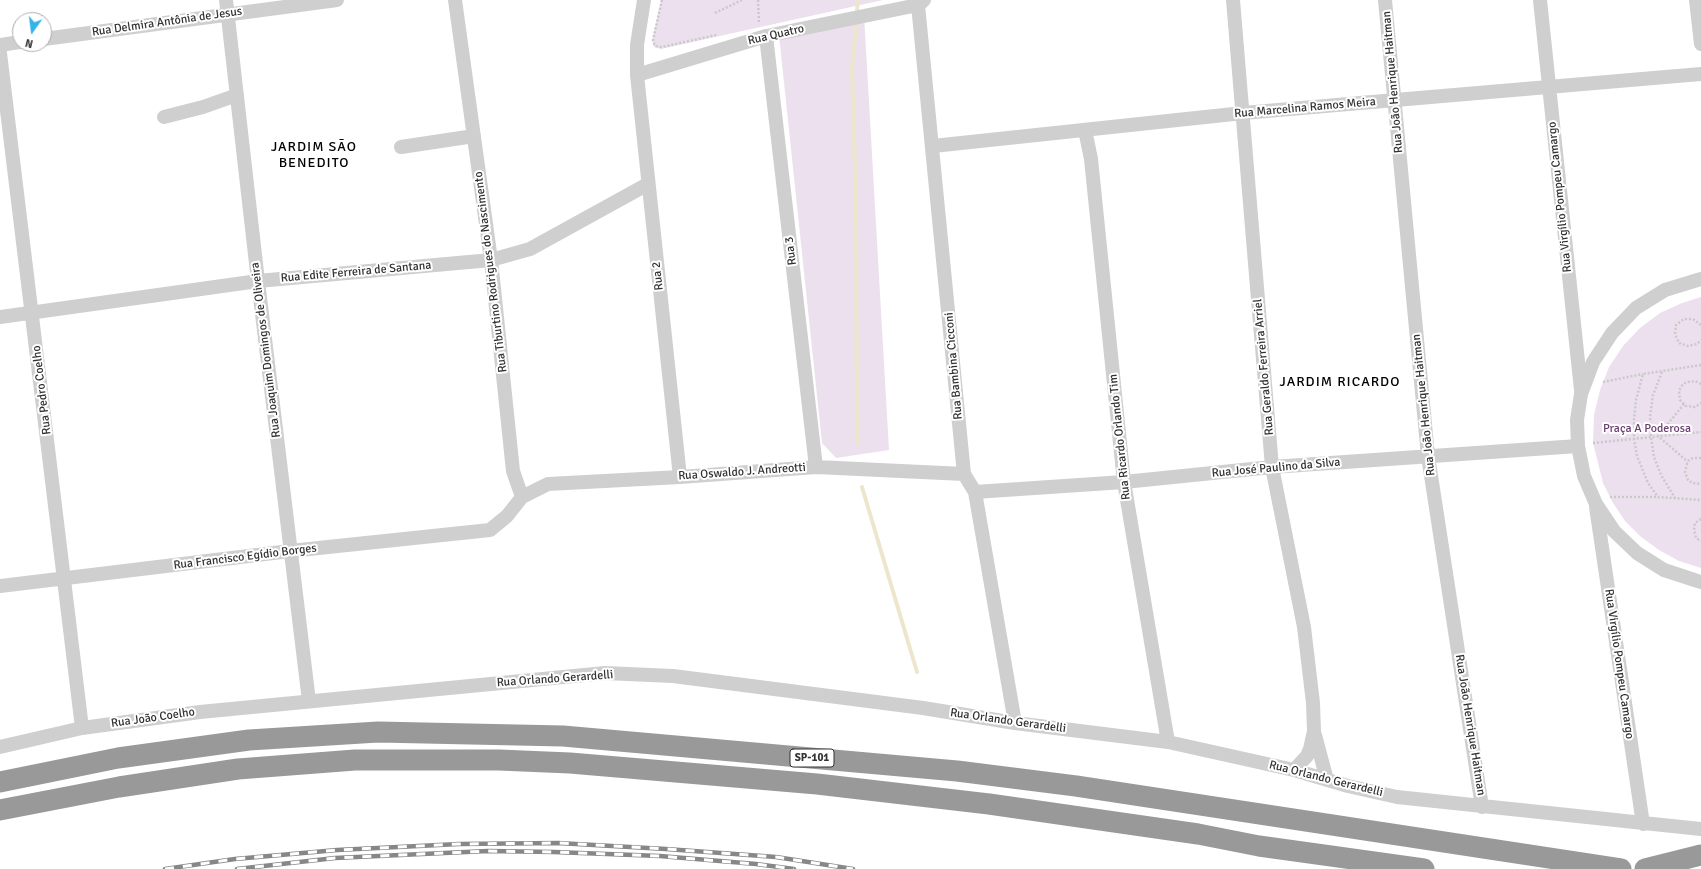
<!DOCTYPE html>
<html>
<head>
<meta charset="utf-8">
<style>
  body { margin:0 }
  #map { position:relative; width:1701px; height:869px; overflow:hidden; background:#fff; font-family:Signika,sans-serif }
  canvas { display:block }
  .north { position:absolute; left:12px; top:12px; width:40px; height:40px; box-sizing:border-box; background:#fff; border:1px solid #adadad; border-radius:50%; rotate:194deg; font-size:11px; font-weight:700; line-height:16px; text-align:center; color:#323232 }
  .north::after { content:''; display:block; margin:auto; width:14px; height:18px; background:#33b3e9; clip-path:polygon(50% 0,100% 100%,50% 72%,0 100%) }
</style>
</head>
<body>
<div id="map">
<canvas width="1701" height="869"></canvas>
<div class="north">N</div>
</div>
<script>
const context = document.querySelector('canvas').getContext('2d');
context.lineJoin = 'round';
function fillPath(path, color) { context.fillStyle = color; context.fill(path, 'evenodd'); }
const shape = rows => new Path2D(rows.map(r => 'M' + r).join(''));
function trace(path, color, width, dash) { context.strokeStyle = color; context.lineWidth = width; context.lineCap = dash ? 'butt' : 'round'; context.setLineDash(dash || []); context.stroke(path); }
function write(font, color, halo, rows, align = 'center') {
  context.font = font + ' Signika,sans-serif'; context.lineWidth = 4; context.setLineDash([]); context.textBaseline = 'middle'; context.strokeStyle = halo; context.fillStyle = color; for (const [text, x, y, turn = 0] of rows) {
    context.save(); context.translate(x, y); context.rotate((+turn || 0) * Math.PI / 180); context.textAlign = isNaN(turn) ? turn : align; if (halo) context.strokeText(text, 0, 0); context.fillText(text, 0, 0); context.restore();
  }
}
const green = shape([
  [661,0,883,0,661,49,654,47,652,41],
  [864,15,889,450,836,458,822,443,779,35],
  [1701,297,1701,568,1679,561,1659,550,1641,537,1625,521,1613,503,1603,483,1593,443,1594,415,1600,390,1609,367,1623,346,1640,328,1660,313,1682,303]
]);
const stream = shape([
  [857,444,856,208,852,68,858,0],
  [862,487,917,672]
]);
const path = shape([
  [662,0,653,40,655,46,662,47,716,35],
  [758,0,759,24],
  [715,13,742,0],
  [1701,325,1693,319,1684,319,1676,325,1675,334,1679,343,1688,346,1697,344,1701,340],
  [1701,365,1643,374,1636,400,1634,419,1634,439,1637,456,1648,483,1658,497,1701,500],
  [1662,372,1653,395,1650,417,1651,437,1654,457,1661,475,1675,498],
  [1603,382,1643,374],
  [1701,384,1695,381,1687,382,1683,384,1679,391,1680,400,1686,406,1695,407,1701,403],
  [1684,404,1658,436,1688,462],
  [1593,443,1701,432],
  [1701,458,1693,458,1689,460,1687,464,1685,472,1688,480,1692,483,1701,484],
  [1610,497,1657,497],
  [1701,519,1695,523,1694,530,1696,538,1701,541]
]);
const minor = shape([
  [226,0,258,281,309,701],
  [644,0,637,45,637,75,680,477],
  [1233,0,1272,467,1304,627,1313,703,1314,731,1310,749,1307,756,1294,770],
  [1385,0,1428,456,1482,807],
  [1540,0,1581,390],
  [1696,0,1701,44],
  [918,5,964,474,975,492,1015,723],
  [766,36,816,467],
  [44,39,337,0],
  [0,45,20,42],
  [0,53,82,728],
  [637,75,766,36,918,5,924,0],
  [164,117,203,107,237,95],
  [1085,130,1091,159,1124,482,1168,742],
  [933,146,1243,113,1701,74],
  [401,147,474,136],
  [1701,279,1665,290,1636,308,1612,333,1593,362,1581,394,1577,420,1578,446,1584,476,1596,504,1614,531,1637,553,1664,570,1701,582],
  [0,317,258,281,491,260,530,249,648,184],
  [975,492,1124,482,1272,467,1578,446],
  [522,497,548,484,680,477,816,467,964,474],
  [1596,507,1643,824],
  [0,586,290,551,490,530,507,516,522,497,513,471,491,260,455,0],
  [1315,735,1327,780],
  [0,747,82,728,200,712,605,673,673,676,923,708,1015,723,1168,742,1294,770,1348,786,1397,797,1701,829]
]);
const highway = shape([
  [0,782,118,758,249,740,378,732,563,736,957,771,1076,786,1621,869],
  [0,810,119,787,238,769,355,760,499,760,570,763,817,784,989,804,1198,834,1259,846,1424,869],
  [1645,869,1701,855]
]);
const rail = shape([
  [165,869,235,859,337,850,459,844,558,843,666,849,776,857,853,869],
  [237,869,335,858,488,851,554,852,660,856,756,864,794,869]
]);
const shields = [
  [812,758,44]
];
const shieldNames = [
  ["SP-101",812,758]
];
const streetNames = [
  ["Rua Delmira Antônia de Jesus",167,22,-8],
  ["Rua Quatro",776,35,-13],
  ["Rua João Henrique Haitman",1393,82,-95],
  ["Rua Marcelina Ramos Meira",1305,108,-5],
  ["Rua Virgílio Pompeu Camargo",1560,197,-96],
  ["Rua 3",791,251,-97],
  ["Rua Edite Ferreira de Santana",356,272,-5],
  ["Rua Tiburtino Rodrigues do Nascimento",491,272,-97],
  ["Rua 2",658,276,-96],
  ["Rua Joaquim Domingos de Oliveira",266,350,-97],
  ["Rua Bambina Cicconi",954,366,-95],
  ["Rua Geraldo Ferreira Arriel",1264,367,-95],
  ["Rua Pedro Coelho",42,390,-97],
  ["Rua João Henrique Haitman",1424,405,-96],
  ["Rua Ricardo Orlando Tim",1120,437,-96],
  ["Rua José Paulino da Silva",1276,468,-5],
  ["Rua Oswaldo J. Andreotti",742,472,-4],
  ["Rua Francisco Egídio Borges",245,557,-7],
  ["Rua Virgílio Pompeu Camargo",1619,664,82],
  ["Rua Orlando Gerardelli",555,679,-4],
  ["Rua João Coelho",153,718,-8],
  ["Rua Orlando Gerardelli",1008,721,8],
  ["Rua João Henrique Haitman",1470,725,81],
  ["Rua Orlando Gerardelli",1326,779,14]
];
const parkNames = [
  ["Praça A Poderosa",1647,429]
];
const quarterNames = [
  ["JARDIM SÃO",314,147],
  ["BENEDITO",314,163],
  ["JARDIM RICARDO",1340,382]
];
fillPath(green, '#ece0ee');
trace(stream, '#eee6cc', 4);
trace(path, '#c9c9c9', 2.5, [2, 2]);
trace(minor, '#cfcfcf', 14);
trace(highway, '#999', 21);
trace(rail, '#878787', 4.5);
trace(rail, '#fff', 3, [9]);
for (const [x, y, w] of shields) { const box = new Path2D(); box.roundRect(x - w / 2, y - 9, w, 18, 3); context.fillStyle = '#fff'; context.fill(box); trace(box, '#323232', 1); }
write('bold 11px', '#323232', null, shieldNames);
write('12px', '#323232', '#fff', streetNames);
write('12px', '#6a3d6f', '#fff', parkNames);
context.letterSpacing = '1px';
write('14px', '#000', '#fff', quarterNames);
context.letterSpacing = '0px';
</script>
</body>
</html>
